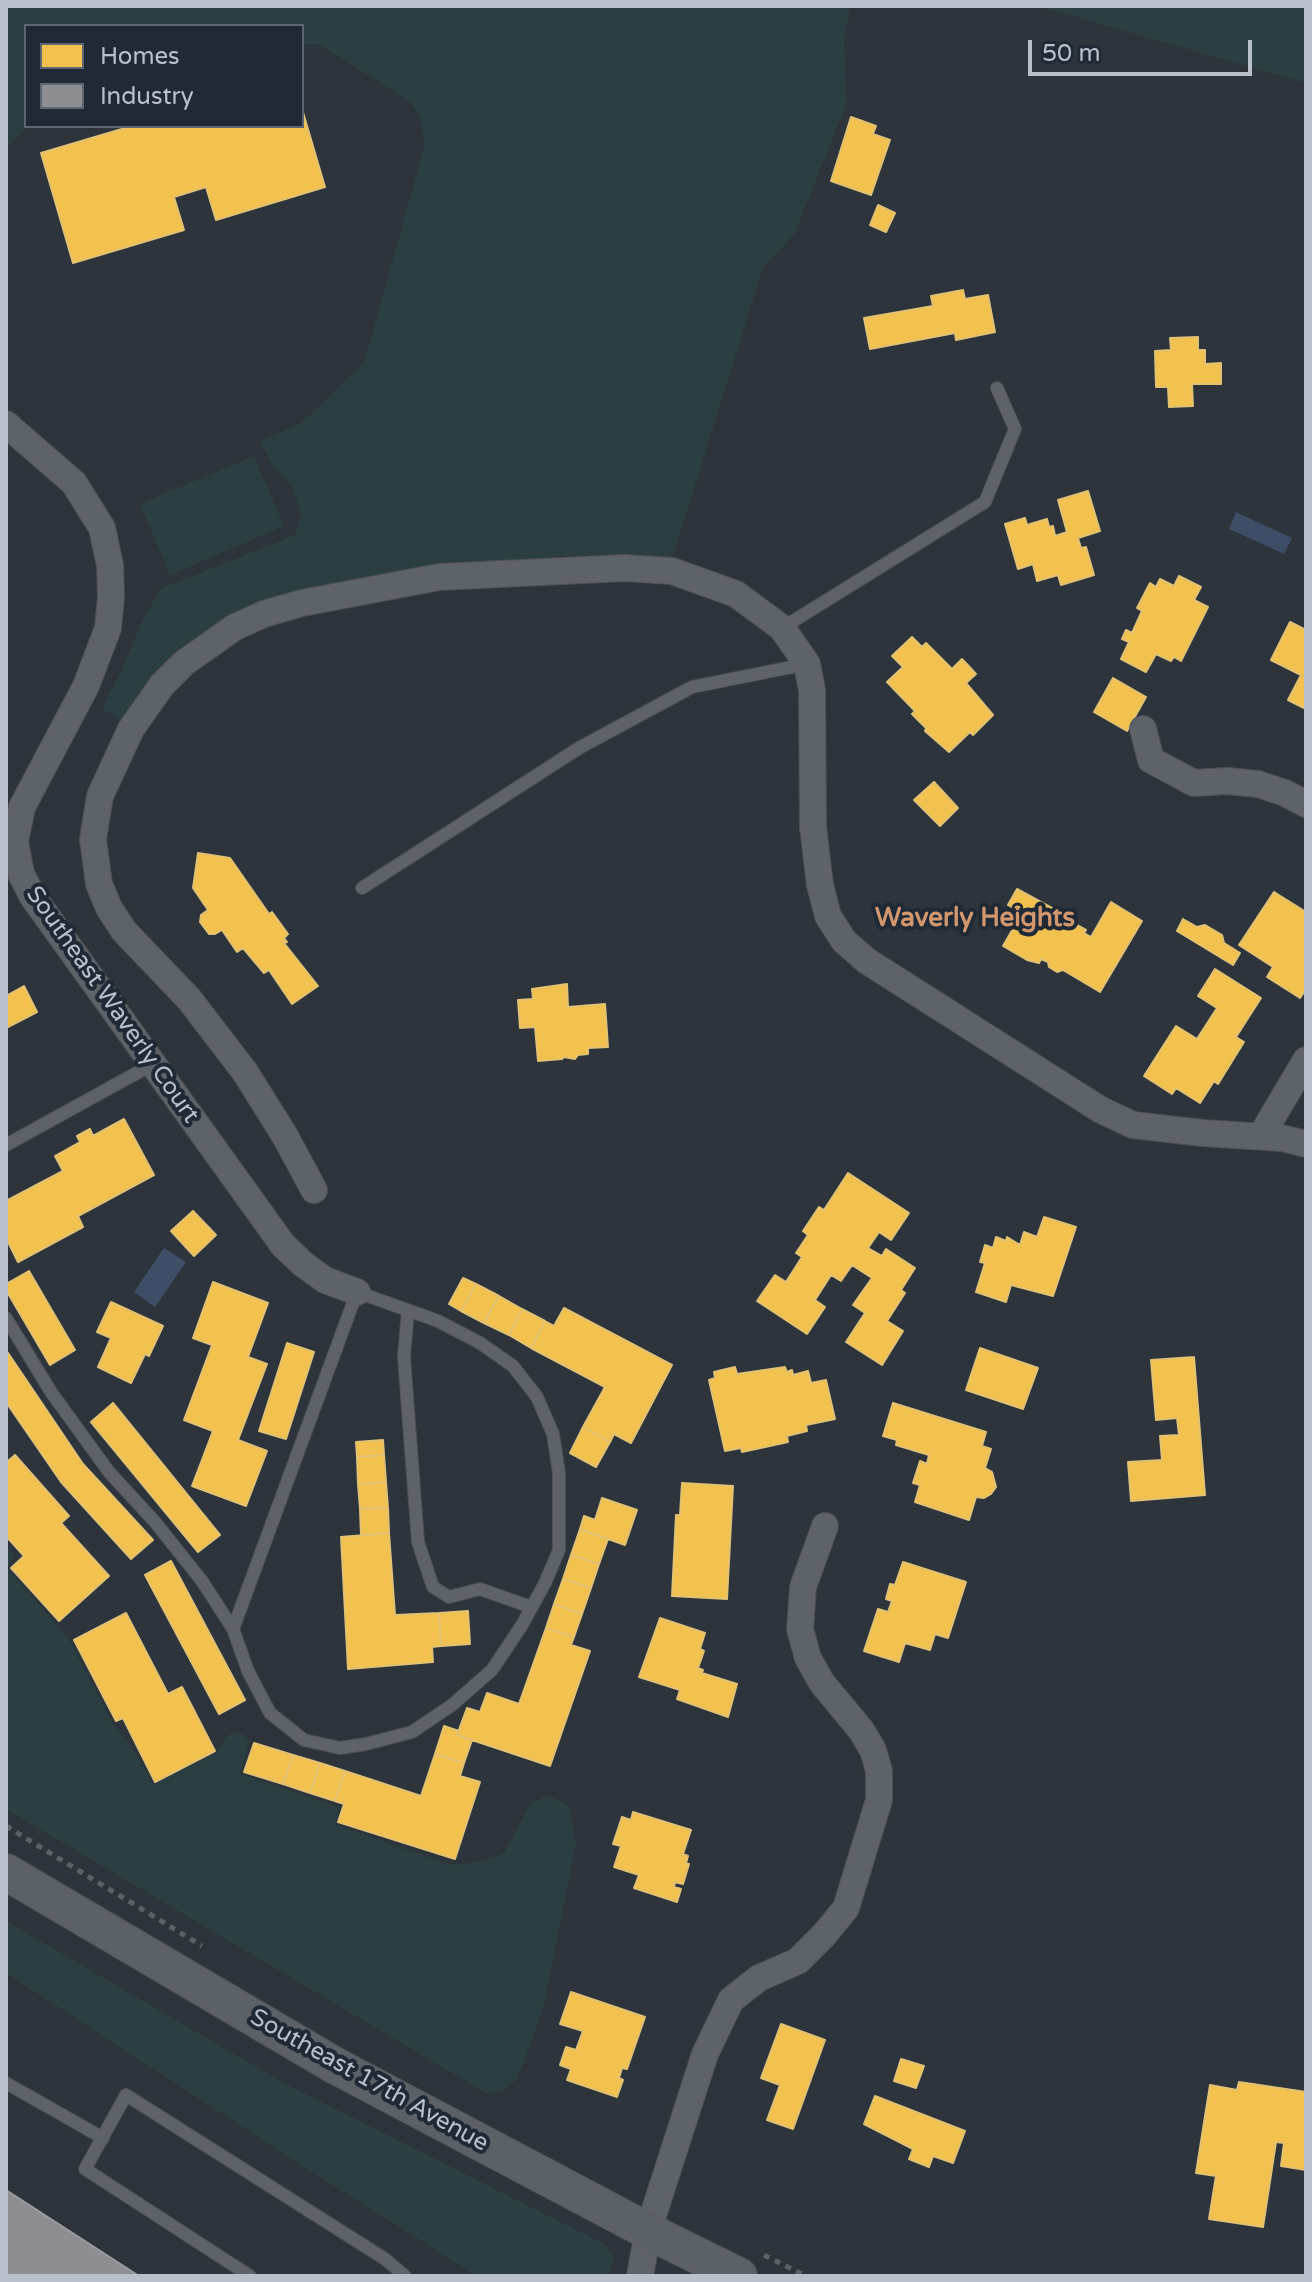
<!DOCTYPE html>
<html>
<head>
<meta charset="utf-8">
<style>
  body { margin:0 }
  #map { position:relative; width:1312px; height:2282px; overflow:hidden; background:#2e343b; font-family:"Varela Round",sans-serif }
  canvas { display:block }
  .frame { position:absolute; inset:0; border:8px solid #b9c0cb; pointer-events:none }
  .legend { position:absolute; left:24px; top:24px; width:280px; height:104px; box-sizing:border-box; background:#202a37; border:2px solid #5d6672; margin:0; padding:10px 14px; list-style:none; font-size:24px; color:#b9c0cb }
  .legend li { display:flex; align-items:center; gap:16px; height:40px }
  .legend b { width:40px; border:2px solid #5d6672 }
  .scale { position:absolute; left:1028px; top:40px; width:224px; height:36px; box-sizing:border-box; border:4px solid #b9c0cb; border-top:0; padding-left:10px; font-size:24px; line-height:28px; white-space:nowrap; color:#b9c0cb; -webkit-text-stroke:6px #202a37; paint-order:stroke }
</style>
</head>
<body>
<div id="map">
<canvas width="1312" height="2282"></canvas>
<div class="frame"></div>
<ul class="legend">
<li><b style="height:22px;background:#f2c14e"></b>Homes</li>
<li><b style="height:22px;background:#8d8d92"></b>Industry</li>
</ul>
<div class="scale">50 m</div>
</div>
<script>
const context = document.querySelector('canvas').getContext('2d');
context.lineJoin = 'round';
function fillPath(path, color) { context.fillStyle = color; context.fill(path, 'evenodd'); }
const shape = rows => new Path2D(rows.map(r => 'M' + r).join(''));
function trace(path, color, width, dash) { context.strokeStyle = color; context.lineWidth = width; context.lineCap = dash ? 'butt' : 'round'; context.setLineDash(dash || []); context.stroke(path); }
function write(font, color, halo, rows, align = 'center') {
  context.font = font + ' "Varela Round",sans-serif'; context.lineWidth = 8; context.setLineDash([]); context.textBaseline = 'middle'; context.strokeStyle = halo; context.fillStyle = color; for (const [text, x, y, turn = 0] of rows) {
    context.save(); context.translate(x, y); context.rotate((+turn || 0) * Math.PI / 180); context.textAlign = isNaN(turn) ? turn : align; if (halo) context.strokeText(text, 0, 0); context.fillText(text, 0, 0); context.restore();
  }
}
const green = shape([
  [6,6,850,6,844,41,847,103,795,233,763,268,672,559,560,556,436,568,253,610,219,622,182,646,152,676,123,722,102,708,121,672,141,624,160,589,295,535,301,512,291,484,273,466,260,441,301,423,364,363,424,147,422,122,412,103,319,44,302,44,302,26,26,26,26,126,29,126,6,148],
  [1038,6,1306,6,1306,83],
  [254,456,284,526,170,575,140,504],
  [6,1541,14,1557,7,1568,69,1639,111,1721,129,1744,154,1784,216,1753,226,1737,235,1731,244,1735,249,1742,240,1774,339,1807,336,1825,452,1865,483,1861,504,1853,530,1804,548,1795,569,1806,576,1844,543,2010,517,2079,502,2092,486,2093,6,1809],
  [6,1921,284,2083,603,2243,614,2256,609,2276,477,2276,304,2167,6,1973]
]);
const water = shape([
  [1236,512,1292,538,1284,554,1229,529],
  [164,1248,186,1262,155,1307,134,1292]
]);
const homes = shape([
  [302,109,325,187,216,220,206,187,174,197,184,230,73,263,41,153,132,126,302,126,302,109],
  [851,117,876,126,873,134,890,140,871,195,831,181,851,117],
  [878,205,895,213,886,232,870,225,878,205],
  [963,290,965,299,988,295,995,332,956,340,955,333,870,349,864,318,933,306,931,296,963,290],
  [1198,337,1198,350,1205,350,1205,364,1221,363,1221,384,1192,384,1193,406,1169,407,1168,387,1156,387,1155,351,1171,350,1170,338,1198,337],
  [1088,491,1100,531,1078,538,1081,548,1086,547,1094,575,1061,585,1058,575,1037,581,1033,564,1018,569,1005,524,1025,518,1027,525,1047,519,1049,527,1053,526,1055,536,1067,532,1058,500,1088,491],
  [1179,576,1201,587,1194,600,1208,607,1181,661,1174,657,1171,661,1156,654,1146,672,1121,659,1129,642,1122,639,1126,630,1132,633,1142,611,1137,608,1150,583,1156,587,1160,579,1174,586,1179,576],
  [1290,622,1306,630,1306,709,1288,700,1301,675,1271,660,1290,622],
  [912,637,922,647,926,643,952,669,962,659,976,674,966,683,993,715,973,735,970,732,949,752,925,731,926,728,912,714,915,711,887,682,903,667,892,656,912,637],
  [1113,678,1146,697,1127,731,1094,712,1113,678],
  [934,782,958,808,940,826,914,800,934,782],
  [198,853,230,858,269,914,272,912,288,934,284,938,287,942,284,943,318,986,292,1004,269,970,264,973,243,948,237,952,222,930,215,934,209,934,200,922,201,915,208,910,193,888,198,853],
  [1017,889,1074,920,1073,923,1086,930,1084,933,1091,937,1111,902,1142,921,1100,992,1063,970,1057,972,1049,967,1048,962,1041,959,1039,963,1027,960,1003,946,1022,913,1008,905,1017,889],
  [1274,892,1306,912,1306,989,1300,998,1267,977,1273,967,1239,945,1274,892],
  [1183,919,1197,927,1205,925,1222,935,1224,943,1240,953,1233,965,1177,931,1183,919],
  [1215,969,1261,998,1236,1037,1244,1042,1218,1084,1214,1081,1200,1103,1176,1088,1172,1094,1144,1076,1176,1026,1197,1039,1217,1008,1198,996,1215,969],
  [567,984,568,1007,605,1004,608,1047,588,1048,588,1054,578,1055,575,1059,564,1057,562,1059,538,1061,535,1027,520,1028,518,1000,533,999,532,989,567,984],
  [24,986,37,1012,6,1028,6,996,24,986],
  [124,1119,154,1175,78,1216,83,1227,18,1262,6,1238,6,1201,63,1171,55,1156,80,1142,77,1136,90,1129,93,1136,124,1119],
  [848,1173,909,1213,891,1240,879,1232,868,1248,882,1256,886,1249,915,1268,901,1290,905,1293,887,1321,903,1331,882,1365,846,1342,865,1313,853,1305,872,1278,852,1265,841,1281,831,1275,815,1300,825,1307,807,1334,757,1301,775,1275,786,1282,802,1257,796,1253,808,1235,803,1231,819,1207,824,1210,848,1173],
  [193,1211,216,1235,194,1256,171,1231,193,1211],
  [1044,1217,1076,1227,1053,1296,1011,1285,1006,1302,976,1292,985,1263,980,1262,985,1245,993,1248,996,1237,1006,1241,1007,1237,1020,1245,1024,1232,1037,1237,1044,1217],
  [29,1271,75,1350,50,1365,6,1290,6,1284,29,1271],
  [463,1278,476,1284,461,1311,449,1304,463,1278],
  [213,1282,268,1303,248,1357,267,1364,238,1440,267,1451,246,1506,192,1486,213,1431,184,1420,212,1345,193,1338,213,1282],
  [476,1284,499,1296,484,1323,461,1311,476,1284],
  [499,1296,522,1309,509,1335,484,1323,499,1296],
  [111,1302,163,1326,149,1356,145,1354,131,1383,98,1367,111,1338,97,1332,111,1302],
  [564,1308,672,1365,631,1443,614,1434,610,1442,583,1427,605,1387,531,1348,545,1321,554,1326,564,1308],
  [522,1309,545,1321,531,1348,509,1335,522,1309],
  [287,1343,314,1352,286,1439,259,1431,287,1343],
  [980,1348,1038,1368,1023,1409,966,1390,980,1348],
  [6,1350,83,1464,153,1540,131,1559,61,1482,6,1402,6,1350],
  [1194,1357,1205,1495,1131,1501,1128,1462,1162,1460,1160,1436,1179,1435,1177,1418,1156,1420,1151,1360,1194,1357],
  [735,1367,737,1374,785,1367,787,1372,792,1370,793,1375,808,1371,811,1383,826,1380,835,1419,806,1425,807,1431,787,1436,788,1442,742,1452,741,1448,725,1451,709,1380,715,1378,714,1372,735,1367],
  [113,1403,220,1535,198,1552,91,1422,113,1403],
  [893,1403,986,1432,982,1446,991,1449,985,1468,992,1472,996,1487,991,1494,984,1498,976,1497,969,1520,915,1502,920,1485,913,1483,920,1461,927,1464,929,1455,896,1445,897,1440,883,1436,893,1403],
  [583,1427,610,1442,596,1467,570,1453,583,1427],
  [383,1440,384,1455,357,1457,356,1442,383,1440],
  [15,1455,69,1516,61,1523,109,1576,59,1621,11,1568,24,1556,6,1536,6,1458,8,1461,15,1455],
  [384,1455,386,1482,358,1484,357,1457,384,1455],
  [386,1482,388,1508,360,1509,358,1484,386,1482],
  [682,1483,733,1486,727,1599,672,1596,676,1515,680,1515,682,1483],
  [602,1498,637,1510,625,1545,580,1529,584,1516,595,1520,602,1498],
  [388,1508,389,1533,361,1535,360,1509,388,1508],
  [580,1529,608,1539,599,1564,571,1555,580,1529],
  [389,1533,395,1615,439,1613,441,1646,432,1647,433,1662,348,1669,341,1537,389,1533],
  [571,1555,599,1564,591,1588,563,1579,571,1555],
  [171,1561,245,1700,219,1714,145,1575,171,1561],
  [903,1562,966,1582,948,1638,935,1634,930,1650,905,1643,899,1662,864,1651,878,1609,888,1612,892,1601,886,1599,890,1584,895,1585,903,1562],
  [563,1579,591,1588,582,1614,554,1604,563,1579],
  [554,1604,582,1614,574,1637,546,1628,554,1604],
  [468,1611,470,1644,441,1646,439,1613,468,1611],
  [126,1613,168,1694,182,1687,215,1751,155,1782,123,1718,116,1721,74,1640,126,1613],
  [660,1618,705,1633,700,1649,704,1651,698,1668,703,1670,702,1673,737,1684,728,1717,677,1699,680,1690,639,1677,660,1618],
  [546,1628,574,1637,571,1645,590,1651,550,1766,457,1735,467,1708,480,1712,487,1693,519,1704,546,1628],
  [444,1726,459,1731,457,1735,472,1740,464,1763,435,1754,444,1726],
  [254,1743,293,1755,283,1784,244,1772,254,1743],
  [435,1754,464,1763,460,1776,480,1782,455,1859,338,1822,344,1804,335,1801,345,1771,421,1796,435,1754],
  [293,1755,320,1763,310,1793,283,1784,293,1755],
  [320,1763,345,1771,335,1801,310,1793,320,1763],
  [633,1812,691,1830,683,1854,688,1856,686,1863,689,1864,683,1884,675,1882,674,1887,681,1889,677,1902,634,1888,639,1875,614,1867,621,1846,613,1844,622,1817,631,1820,633,1812],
  [571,1992,645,2017,627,2069,622,2068,619,2078,623,2080,617,2097,567,2080,571,2069,560,2065,566,2047,576,2050,583,2031,560,2024,571,1992],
  [781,2024,825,2040,793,2129,767,2120,780,2085,761,2078,781,2024],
  [901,2059,924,2066,916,2088,894,2081,901,2059],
  [1239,2082,1306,2092,1306,2170,1281,2166,1284,2143,1276,2142,1263,2227,1209,2219,1216,2176,1196,2173,1210,2085,1237,2090,1239,2082],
  [875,2096,965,2131,953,2163,933,2156,929,2167,909,2159,913,2149,864,2124,875,2096]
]);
const industry = shape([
  [6,2190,139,2276,6,2276,6,2190]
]);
const path = shape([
  [6,1826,202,1946],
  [764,2255,806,2276]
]);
const service = shape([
  [782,628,985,502,1015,429,997,388],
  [362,888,579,748,692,687,807,664],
  [6,1145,153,1064],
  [408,1310,404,1357,418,1542,433,1587,449,1597,480,1589,531,1607],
  [6,1318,51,1392,109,1472,155,1522,202,1581,233,1629,248,1671,270,1713,304,1740,340,1748,366,1744,412,1732,452,1705,492,1670,522,1625,545,1583,559,1550,559,1473,553,1434,537,1397,513,1366,480,1343,438,1321,357,1292,233,1629],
  [6,2083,103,2138],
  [250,2276,85,2169,126,2095,385,2259,405,2276]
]);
const minor = shape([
  [6,424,74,483,102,528,110,565,111,597,108,628,86,686,22,807,15,841,21,874,33,897,283,1245,303,1264,325,1280,357,1292],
  [1143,729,1151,760,1194,783,1227,781,1258,784,1285,793,1306,804],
  [1261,1136,1306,1060],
  [314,1190,285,1136,245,1072,189,999,124,931,109,908,99,884,93,839,100,796,131,729,162,685,184,663,235,627,264,614,302,603,439,577,625,568,672,571,736,594,782,628,807,664,812,690,813,827,820,885,828,916,844,941,867,961,1101,1110,1133,1125,1203,1133,1282,1138,1306,1144],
  [640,2276,648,2231,705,2054,731,2000,759,1978,798,1961,824,1935,846,1908,879,1800,879,1771,873,1750,861,1730,822,1683,808,1658,800,1629,803,1587,825,1526]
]);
const secondary = shape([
  [6,1872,334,2065,648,2231,739,2276]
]);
const streetNames = [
  ["Southeast Waverly Court",112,1005,55],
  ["Southeast 17th Avenue",369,2081,29]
];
const neighbourhoodNames = [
  ["Waverly Heights",975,919]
];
fillPath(green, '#2b3e41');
fillPath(water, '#3d4e66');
fillPath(homes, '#f2c14e');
trace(homes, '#e1c174', 2);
fillPath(industry, '#8d8d92');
trace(industry, '#9a9ca3', 2);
trace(service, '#4c5056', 14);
trace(minor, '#4c5056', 28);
trace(secondary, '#4c5056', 38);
trace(path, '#5b6166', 5, [6, 6]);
trace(service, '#5e6269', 12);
trace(minor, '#5e6269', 26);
trace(secondary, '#5c6168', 36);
write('24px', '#b9c0cb', '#202a37', streetNames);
write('bold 26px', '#d3976d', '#202a37', neighbourhoodNames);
</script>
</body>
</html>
